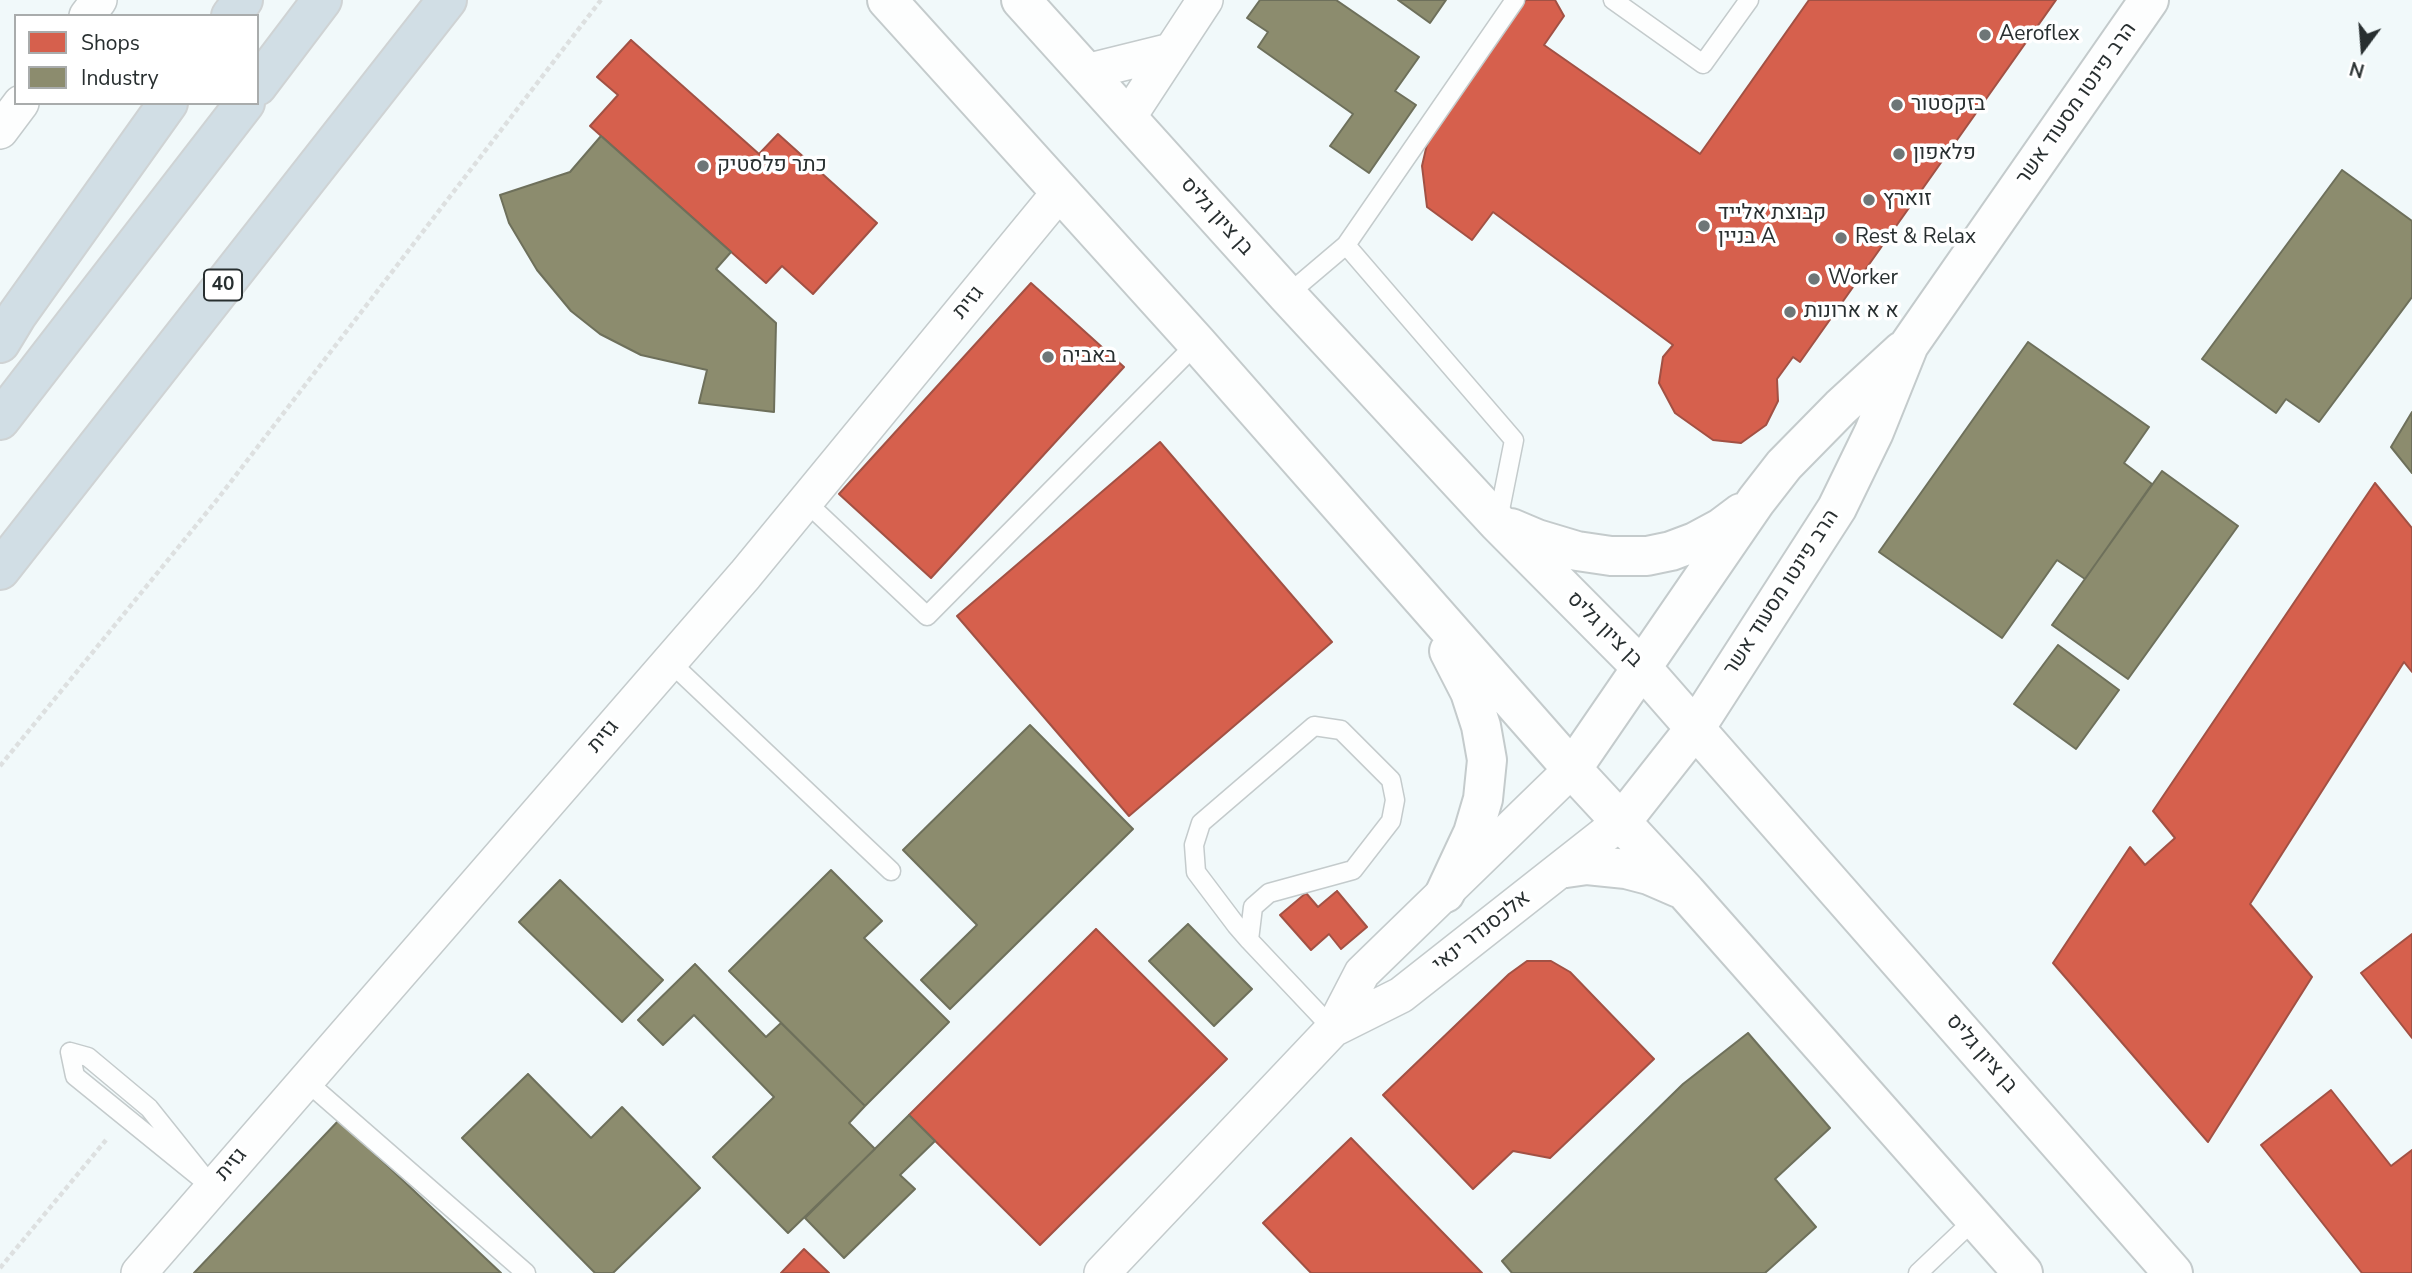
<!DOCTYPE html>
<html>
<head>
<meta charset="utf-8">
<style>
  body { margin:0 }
  #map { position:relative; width:2412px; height:1273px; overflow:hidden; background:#f1f9fa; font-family:"Nunito Sans",sans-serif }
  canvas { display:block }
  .legend { position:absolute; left:14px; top:14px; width:245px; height:91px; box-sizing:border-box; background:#fff; border:2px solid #a9acac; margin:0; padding:9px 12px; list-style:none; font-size:21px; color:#282f30 }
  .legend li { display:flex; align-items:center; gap:14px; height:35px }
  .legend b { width:35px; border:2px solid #a9acac }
  .north { position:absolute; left:2328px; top:14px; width:70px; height:70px; -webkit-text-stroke:5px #fff; paint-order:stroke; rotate:196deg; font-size:19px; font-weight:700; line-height:28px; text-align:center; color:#282f30 }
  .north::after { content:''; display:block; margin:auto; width:24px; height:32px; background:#282f30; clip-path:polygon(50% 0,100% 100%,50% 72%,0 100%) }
</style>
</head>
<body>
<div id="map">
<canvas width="2412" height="1273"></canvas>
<ul class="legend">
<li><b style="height:19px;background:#d6604d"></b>Shops</li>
<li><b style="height:19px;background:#8c8c6e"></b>Industry</li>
</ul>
<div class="north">N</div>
</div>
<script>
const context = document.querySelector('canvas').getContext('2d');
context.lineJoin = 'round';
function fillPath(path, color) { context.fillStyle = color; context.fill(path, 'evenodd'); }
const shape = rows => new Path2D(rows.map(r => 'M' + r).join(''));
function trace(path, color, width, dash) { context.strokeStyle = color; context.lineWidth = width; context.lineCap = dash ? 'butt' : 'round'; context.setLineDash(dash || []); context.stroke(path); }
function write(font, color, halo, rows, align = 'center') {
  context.font = font + ' "Nunito Sans",Heebo,sans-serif'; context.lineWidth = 7; context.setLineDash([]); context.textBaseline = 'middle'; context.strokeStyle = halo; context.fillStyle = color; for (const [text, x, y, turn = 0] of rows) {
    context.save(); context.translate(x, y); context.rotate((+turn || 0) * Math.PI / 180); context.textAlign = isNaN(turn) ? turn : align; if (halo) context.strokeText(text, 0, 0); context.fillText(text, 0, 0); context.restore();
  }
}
const shops = shape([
  [1526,0,1555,0,1564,16,1544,45,1700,154,1809,0,2056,0,1800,362,1793,357,1777,379,1778,401,1766,425,1741,443,1713,440,1675,413,1659,383,1663,357,1673,345,1493,212,1472,240,1427,207,1422,166,1428,140,1526,0],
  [631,40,759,154,778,134,877,223,813,294,782,266,766,283,590,126,618,95,597,77,631,40],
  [1031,283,1124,367,931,578,839,494,1031,283],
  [1160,442,1332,642,1129,816,957,616,1160,442],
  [2375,483,2412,528,2412,672,2404,662,2250,904,2312,977,2208,1142,2053,963,2130,847,2145,865,2175,838,2153,811,2375,483],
  [1337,891,1367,927,1341,949,1329,934,1311,950,1280,915,1306,893,1318,907,1337,891],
  [1096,929,1227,1059,1040,1245,909,1115,1096,929],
  [2412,934,2412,1038,2361,973,2412,934],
  [1527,961,1551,961,1570,972,1654,1059,1550,1158,1513,1151,1473,1189,1383,1095,1509,974,1527,961],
  [2331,1090,2391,1166,2412,1150,2412,1273,2362,1273,2261,1145,2331,1090],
  [1351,1138,1482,1273,1311,1273,1263,1223,1351,1138],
  [804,1249,829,1273,781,1273,804,1249]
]);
const industry = shape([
  [1260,0,1336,0,1419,57,1395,91,1416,105,1369,173,1330,146,1353,114,1258,47,1268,32,1247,18,1260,0],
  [1398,0,1446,0,1430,23,1398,0],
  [601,136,731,252,716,269,776,323,774,412,699,403,707,370,641,355,600,334,571,311,537,270,509,223,500,195,570,172,601,136],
  [2342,170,2412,221,2412,297,2319,422,2286,399,2276,413,2202,359,2342,170],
  [2028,342,2149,427,2124,463,2152,484,2085,579,2057,560,2002,638,1879,552,2028,342],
  [2412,412,2412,473,2391,447,2412,412],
  [2162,471,2238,526,2128,679,2052,625,2162,471],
  [2058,645,2119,690,2076,749,2014,704,2058,645],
  [1030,725,1133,829,950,1009,921,980,977,925,903,850,1030,725],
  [831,870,882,921,864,938,949,1022,865,1106,729,971,831,870],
  [560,880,663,980,622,1022,519,922,560,880],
  [1188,924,1252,989,1214,1026,1149,961,1188,924],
  [695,964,766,1037,781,1023,865,1106,849,1123,875,1149,788,1233,713,1157,774,1097,694,1015,663,1045,638,1020,695,964],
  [1748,1033,1830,1128,1775,1179,1816,1227,1765,1273,1512,1273,1502,1261,1683,1084,1748,1033],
  [528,1074,591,1138,622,1107,700,1188,613,1273,595,1273,462,1138,528,1074],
  [909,1115,935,1141,900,1175,915,1189,844,1258,805,1218,909,1115],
  [339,1120,501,1273,194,1273,339,1120]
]);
const path = shape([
  [0,766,216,501,601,0],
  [0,1268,106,1140]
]);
const lane = shape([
  [1613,0,1703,64,1749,0],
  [1346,245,1514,440,1498,520],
  [1287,295,1346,245,1515,0],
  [805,501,927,616,1197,343],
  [669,661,891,871],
  [1249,940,1253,907,1269,893,1353,870,1391,821,1395,800,1391,780,1341,730,1314,726,1201,823,1194,845,1196,872,1236,925,1249,940,1333,1029],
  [70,1052,88,1057,149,1108,213,1188,75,1076,70,1052],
  [306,1081,526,1273],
  [1918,1273,1975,1219]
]);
const street = shape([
  [87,16,99,0],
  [1086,72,1171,51],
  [1127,119,1205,0],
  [0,131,21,103],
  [1333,1029,1401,995,1622,821],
  [139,1273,745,575,1059,193],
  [1102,1273,1333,1029,1362,973,1572,769]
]);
const secondary = shape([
  [887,0,1197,343,1572,769,1686,892,2023,1273],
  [1021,0,1287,295,1498,523,1642,668,2173,1273],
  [1511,528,1537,539,1577,551,1611,556,1647,556,1671,551,1695,542,1721,528,1741,513],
  [1572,769,1756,501,1784,465,1841,407,1902,351],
  [1622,821,1696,727,1837,508,1874,432,1909,345,2149,0],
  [1566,868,1587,865,1626,869,1649,875,1679,888],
  [1445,893,1473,833,1483,799,1487,760,1481,726,1470,692,1449,651]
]);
const highway = shape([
  [231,16,243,0],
  [257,86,322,0],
  [0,343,17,315,168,103],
  [0,420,245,103],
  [0,570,447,0]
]);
const markers = [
  [1985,35,7,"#6e7677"],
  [1897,105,7,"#6e7677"],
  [1899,154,7,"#6e7677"],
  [703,166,7,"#6e7677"],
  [1869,200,7,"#6e7677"],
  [1704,226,7,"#6e7677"],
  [1841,238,7,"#6e7677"],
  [1814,279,7,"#6e7677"],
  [1790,312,7,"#6e7677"],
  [1048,357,7,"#6e7677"]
];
const shields = [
  [223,285,38]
];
const shieldNames = [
  ["40",223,285]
];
const poiNames = [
  ["Aeroflex",1999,35],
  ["בזקסטור",1911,105],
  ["פלאפון",1913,154],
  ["כתר פלסטיק",717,166],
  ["זוארץ",1883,200],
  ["קבוצת אלייד",1718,214],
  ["בניין A",1718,238],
  ["Rest & Relax",1855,238],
  ["Worker",1828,279],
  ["א א ארונות",1804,312],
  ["באביה",1062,357]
];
const streetNames = [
  ["הרב פינטו מסעוד אשר",2077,104,-55],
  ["בן ציון גליס",1216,217,48],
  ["גזית",969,303,-50],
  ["הרב פינטו מסעוד אשר",1782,593,-57],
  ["בן ציון גליס",1604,630,45],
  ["גזית",604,737,-49],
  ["אלכסנדר ינאי",1482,932,-38],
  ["בן ציון גליס",1981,1054,49],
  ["גזית",232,1165,-49]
];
fillPath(shops, '#d6604d');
trace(shops, '#a25144', 2);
fillPath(industry, '#8c8c6e');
trace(industry, '#6e705b', 2);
trace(lane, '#c4cbcc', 21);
trace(street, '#c4cbcc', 38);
trace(secondary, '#c4cbcc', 42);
trace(highway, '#cfd3d4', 42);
trace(path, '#dde0e0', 4.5, [5, 3.5]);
trace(lane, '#fdfefe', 18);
trace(street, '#fdfefe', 35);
trace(secondary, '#fdfefe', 38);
trace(highway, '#d1dee5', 38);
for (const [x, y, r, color] of markers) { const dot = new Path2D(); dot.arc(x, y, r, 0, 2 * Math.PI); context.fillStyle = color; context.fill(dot); trace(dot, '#fff', 2.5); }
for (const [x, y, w] of shields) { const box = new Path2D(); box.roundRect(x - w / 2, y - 15.5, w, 31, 5); context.fillStyle = '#fff'; context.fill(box); trace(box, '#282f30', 2); }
write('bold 19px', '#282f30', null, shieldNames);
write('21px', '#282f30', '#fff', poiNames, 'left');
write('21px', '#282f30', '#fff', streetNames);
</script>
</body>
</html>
